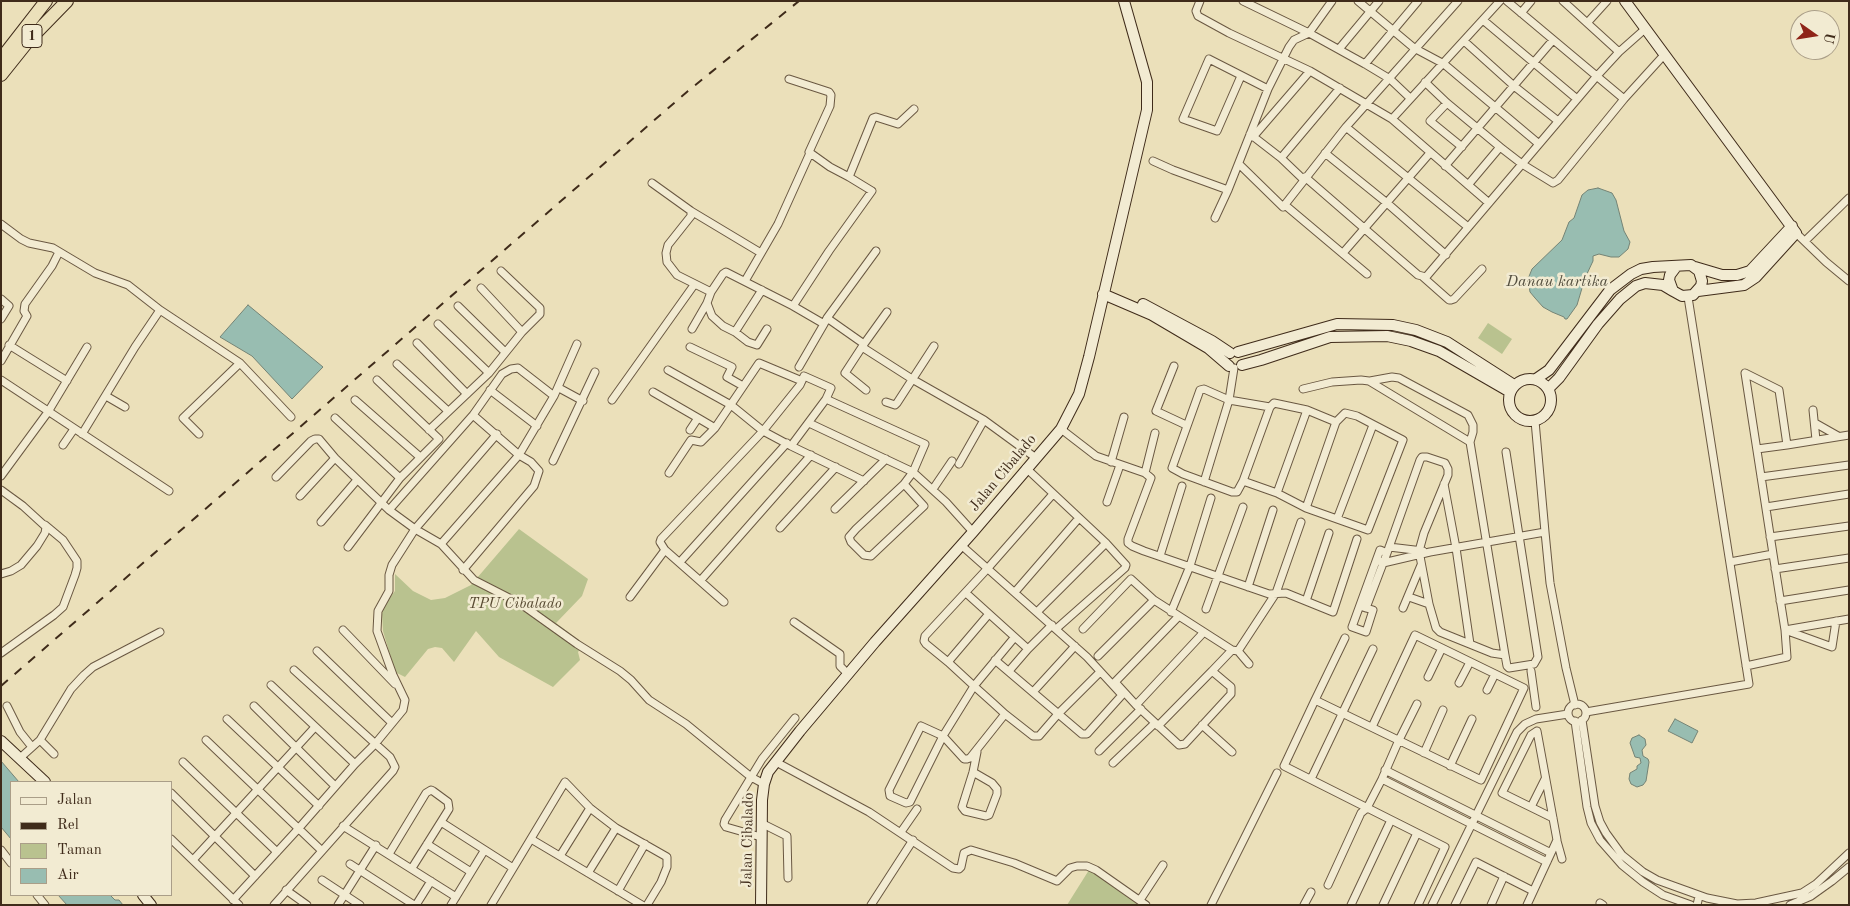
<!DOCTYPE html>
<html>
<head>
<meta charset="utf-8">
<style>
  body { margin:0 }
  #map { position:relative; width:1850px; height:906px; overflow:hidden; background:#ebe0ba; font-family:"Old Standard TT",serif }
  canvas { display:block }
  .frame { position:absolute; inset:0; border:2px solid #3f2b1a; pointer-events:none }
  .legend { position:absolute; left:10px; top:781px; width:162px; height:115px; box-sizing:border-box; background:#f2ebd2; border:1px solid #aa9e88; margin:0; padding:6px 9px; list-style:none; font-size:15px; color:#3f2b1a }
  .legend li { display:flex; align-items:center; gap:10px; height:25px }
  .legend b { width:25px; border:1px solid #aa9e88 }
  .north { position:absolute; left:1790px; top:10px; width:50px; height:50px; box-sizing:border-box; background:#f2ebd2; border:1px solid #aa9e88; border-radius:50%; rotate:103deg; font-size:14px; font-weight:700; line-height:20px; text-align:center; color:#3f2b1a }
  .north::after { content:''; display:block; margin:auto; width:18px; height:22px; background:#8f2418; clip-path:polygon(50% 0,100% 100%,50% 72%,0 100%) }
</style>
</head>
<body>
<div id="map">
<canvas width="1850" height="906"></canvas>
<div class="frame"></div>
<ul class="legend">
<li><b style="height:6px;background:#f2ebd2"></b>Jalan</li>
<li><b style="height:6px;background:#3f2b1a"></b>Rel</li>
<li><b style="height:14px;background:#b9c28f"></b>Taman</li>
<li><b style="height:14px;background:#98bdb1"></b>Air</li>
</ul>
<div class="north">U</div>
</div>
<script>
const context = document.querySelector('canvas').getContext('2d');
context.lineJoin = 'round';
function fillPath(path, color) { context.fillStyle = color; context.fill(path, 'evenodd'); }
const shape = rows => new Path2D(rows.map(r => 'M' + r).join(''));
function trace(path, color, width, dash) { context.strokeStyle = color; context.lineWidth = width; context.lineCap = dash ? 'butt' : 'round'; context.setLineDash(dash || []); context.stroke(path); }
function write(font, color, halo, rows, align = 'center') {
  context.font = font + ' "Old Standard TT",serif'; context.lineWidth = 5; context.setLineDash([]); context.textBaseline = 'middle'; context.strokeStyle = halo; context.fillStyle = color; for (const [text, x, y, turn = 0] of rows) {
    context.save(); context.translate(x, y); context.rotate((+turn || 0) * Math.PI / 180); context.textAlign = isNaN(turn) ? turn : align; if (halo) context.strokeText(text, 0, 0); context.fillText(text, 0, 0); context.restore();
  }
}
const green = shape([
  [1488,323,1512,339,1502,354,1478,338],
  [519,529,588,579,582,596,556,623,584,644,578,652,580,660,553,687,499,657,476,631,454,662,442,648,435,647,428,649,405,677,395,672,383,631,382,614,384,605,395,591,395,574,413,591,431,600,445,598,471,585],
  [1089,870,1141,905,1067,905]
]);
const water = shape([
  [1598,188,1612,193,1616,200,1624,231,1630,242,1628,249,1619,257,1611,257,1599,254,1593,256,1593,261,1585,278,1577,305,1567,319,1565,319,1564,317,1552,312,1543,307,1535,298,1530,292,1528,279,1532,269,1562,240,1569,222,1574,218,1582,195,1588,190,1598,188],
  [248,305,323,367,292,399,252,356,220,337,248,305],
  [1675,719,1698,731,1692,743,1668,731,1675,719],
  [1639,735,1645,739,1646,745,1642,750,1643,756,1648,759,1649,762,1646,781,1643,785,1637,787,1631,784,1629,779,1630,773,1637,769,1637,766,1641,763,1640,758,1635,757,1630,743,1632,738,1639,735],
  [1,761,19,782,11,782,11,839,1,827,1,761],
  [58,895,110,895,115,900,119,900,123,905,67,905,58,895]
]);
const street = shape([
  [1200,1,1196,11,1198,16,1229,33,1310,71,1392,119,1489,203],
  [1243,1,1309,33,1365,64,1390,79,1410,98],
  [1358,1,1414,48,1444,64,1539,144],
  [1507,1,1624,99],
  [1563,1,1619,52],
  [1521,13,1531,1],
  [1483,20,1577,99],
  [1588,22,1607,1],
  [1464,41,1514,86,1558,121],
  [1339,49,1379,1],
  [1365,64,1418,1],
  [1241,76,1217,131,1183,119,1209,59,1268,89],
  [789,79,829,92,831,95,830,106,809,152,830,167,849,177],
  [1425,82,1447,103,1500,147,1522,164,1553,183,1558,180,1624,99,1664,55],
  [1447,103,1430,121,1462,147],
  [1392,119,1500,1],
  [1346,127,1468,227],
  [1250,134,1281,158,1304,180],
  [1253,137,1310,71],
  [1325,153,1387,203,1446,255],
  [1281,158,1340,88],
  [1153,161,1173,170,1228,190,1268,89,1289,47,1294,40,1309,33,1332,1],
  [1239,164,1283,207,1346,127,1458,1],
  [1445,166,1553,40],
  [1305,177,1418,275,1426,277,1596,77,1619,52,1645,29],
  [652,183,691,211,761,253],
  [1468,185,1500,147],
  [1285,205,1367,274],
  [691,211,691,216,668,245,666,253,667,262,677,275,711,292],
  [1215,218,1228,190],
  [1,224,21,239,29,243,53,248,95,273,128,285,160,310,240,363,291,417],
  [1796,233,1826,262,1849,281],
  [1805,241,1849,198],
  [1343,253,1430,153],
  [1423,277,1449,300,1451,300,1454,299,1482,269],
  [745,281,778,224,810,153],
  [481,288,522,332],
  [1,299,9,306,1,319],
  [707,303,712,316,723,326,735,332,762,290],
  [458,306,505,352],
  [793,306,829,251,872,191,849,177,873,118,876,117,898,124,914,109],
  [827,318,876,251],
  [438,324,489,373],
  [692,329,707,303,711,292,723,274,726,272,793,306,824,324,827,318,864,344,862,347,912,379,984,420,1036,458],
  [735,332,748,342,757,345,767,329],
  [417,343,467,394],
  [864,344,887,312],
  [9,345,67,381],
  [690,347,732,367,727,377,743,386],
  [862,347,845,373,866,390],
  [1,361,27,316,24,311,25,304,52,266,59,252],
  [397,364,448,411],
  [1174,366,1156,411,1186,425],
  [799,367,824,324],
  [668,370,731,405,763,431,661,539,660,542,665,550,724,602],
  [1,380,169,491],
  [1370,381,1392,377,1399,378,1468,415,1473,425,1473,432,1470,442],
  [559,388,583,401],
  [1303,389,1332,382,1361,380,1369,381,1470,442,1505,655,1492,653,1440,632,1436,628,1429,604,1419,551,1424,533,1448,475,1448,469,1445,463,1427,457,1422,457,1420,460,1387,553],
  [490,390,537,426],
  [653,392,698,418],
  [106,396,125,407],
  [554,396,577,344],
  [826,399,925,444,913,472,904,484,856,529,849,537,851,542,864,555,871,556,924,506,904,484],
  [355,400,420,457],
  [612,400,694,285],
  [886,402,895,405,897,403,934,346],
  [1270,407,1229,400,1204,389,1200,390,1172,468,1183,474,1232,492,1237,492,1243,481,1270,407,1274,403,1307,410,1336,422],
  [1813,410,1816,440],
  [335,418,400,478],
  [809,423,913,472,946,502,973,532],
  [1815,423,1838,436],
  [1061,429,1096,456,1145,473,1151,478,1128,539,1128,543,1132,546,1144,551,1269,594,1286,593,1333,612,1357,539],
  [429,430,489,373,522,332,540,314,540,308,501,271],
  [690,430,698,418,715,428],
  [82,434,135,347,160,310],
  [199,434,183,418,240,363],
  [63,445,74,429],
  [1787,445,1849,435],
  [791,446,826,399,831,388,804,376,800,385,763,431,791,446,864,481],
  [1757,449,1787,445,1779,390,1745,373,1773,554],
  [553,461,595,372],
  [1111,462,1124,417],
  [959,464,984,420],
  [1026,468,1106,543,1126,565,1125,568,1056,629],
  [669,473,691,440,701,442,715,428,759,363,802,381],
  [1145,473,1155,433],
  [1,476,48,412,87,347],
  [276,477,311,441,315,439,319,439,335,458,389,510,415,529,441,544,474,580,521,604,577,644,620,671,631,680,649,700,686,724,751,777,764,784],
  [1761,477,1849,465],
  [1243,481,1277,493,1306,508,1368,530,1403,440,1357,416,1345,413,1336,422,1306,508],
  [1204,482,1229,400,1234,368],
  [1444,484,1456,548,1470,644],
  [933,489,952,461],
  [1,490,23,506,46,527,45,533,37,546,21,565,11,571,1,574],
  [1277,493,1307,410],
  [300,496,335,458],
  [1107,502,1120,465],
  [1766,507,1849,494],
  [835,509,886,459],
  [389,510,473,415,502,374,511,369,518,368,554,396,519,455,441,544],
  [1337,519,1373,425],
  [321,522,357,480],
  [780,528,836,467],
  [1545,532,1550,583,1566,668,1575,705],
  [1770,537,1849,526],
  [961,545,1087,657,1122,695,1087,734,1082,734,995,660],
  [348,547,400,478,439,439,377,380],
  [1389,547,1423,551],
  [1160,556,1182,486],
  [1377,560,1383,563,1430,552,1545,532,1535,421],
  [680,562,787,443],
  [1730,562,1773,554,1785,630,1832,647,1836,621],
  [1775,569,1849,558],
  [463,570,534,486,539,471,531,462,519,455,473,415],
  [701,580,811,455],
  [1248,587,1273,510],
  [1015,592,1079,518],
  [966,593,1028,649],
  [630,597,665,550],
  [1409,597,1429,604],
  [1306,601,1329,533],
  [1780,601,1849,590],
  [1360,606,1366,608,1373,610,1366,632,1352,627,1380,550,1387,553,1366,608],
  [1403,608,1421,565],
  [1206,609,1243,507],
  [1037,612,1106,543],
  [1171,612,1190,566,1211,498],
  [1178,617,1115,682,1136,705,1179,745,1185,744,1231,694,1231,687,1212,671,1232,650],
  [794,622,840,654,840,666,848,674],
  [1083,629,1131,579,1154,600],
  [343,630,395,684],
  [1014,638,974,686,943,736,910,802,906,803,890,796,889,790,921,726,943,736,964,759,967,759,970,758,1005,714,993,703,974,686,948,662,926,644,924,641,925,636,988,568,1053,494],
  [1345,638,1315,700,1481,780,1524,688,1415,635,1372,727],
  [317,651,392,723],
  [1238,651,1249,664],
  [1,653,54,615,63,607,75,575,77,568,77,561,63,540,45,525],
  [1505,655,1507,666,1509,668,1534,664,1538,657,1506,452],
  [1098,656,1154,600,1232,650,1238,651,1276,593,1301,522],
  [948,662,988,615],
  [1746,666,1787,657,1785,630,1849,619],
  [1009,671,1028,649,1052,625],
  [1531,671,1536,707],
  [1428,677,1442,648],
  [1459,683,1470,662],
  [271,685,355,764],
  [1487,690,1495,674],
  [1033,692,1075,646],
  [1315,700,1284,766,1445,847,1418,905],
  '1568 713a9 9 0 1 1 18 0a9 9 0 1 1-18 0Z',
  [1136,705,1204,632],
  [7,706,20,732,32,747],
  [254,706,335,786],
  [1586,712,1749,684,1688,297],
  [1005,714,1033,736,1039,736,1058,714,1100,672],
  [227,719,319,806],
  [1582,720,1595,806,1600,822,1606,833,1622,855,1643,872,1657,880,1707,898,1737,904,1756,903,1802,893,1816,884,1849,853],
  [1575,721,1587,807,1591,823,1600,840,1622,865,1643,882,1663,895,1691,905],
  [1202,725,1232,752],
  [1158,726,1212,671],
  [40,740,54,754],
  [206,740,321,850],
  [1099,751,1141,709],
  [1424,753,1443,710],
  [20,758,40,740,71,689,84,675,93,667,160,632],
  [183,762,277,852],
  [776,762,869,812,953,868,959,869,961,867,964,853,971,850,1014,863,1057,881,1070,868,1077,866,1087,866,1096,870,1146,905],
  [1113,763,1155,723],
  [1450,766,1472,719],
  [1385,770,1551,853],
  [973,772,992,783,997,789,997,794,989,815,986,816,965,811,962,807,973,772,977,752],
  [1311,779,1373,649],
  [1382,779,1547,862],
  [171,793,255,876],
  [1531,807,1545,779],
  [441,822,513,868],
  [761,823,787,836,788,878],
  [343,826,456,897],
  [901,832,917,809],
  [761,837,726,827,724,824,725,820,762,759,795,718],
  [171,839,239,905],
  [531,839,642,905],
  [1557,841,1562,859],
  [427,844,471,872],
  [1,850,11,863],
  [389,854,426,793,431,790,433,791,448,802,449,809,412,868],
  [560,856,590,808],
  [193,860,315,727],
  [350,864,414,905],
  [588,873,616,828],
  [322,880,360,905],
  [1328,885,1361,813,1367,808,1382,779,1399,740,1417,704],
  [286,890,307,905],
  [618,891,645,844],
  [37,895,45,905],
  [233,900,299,828,355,764,375,744,403,710,405,700,393,675,377,631,378,611,389,591,389,575,392,565,415,529,497,434],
  [1140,900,1163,865],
  [1600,903,1603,905],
  [274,905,393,771,395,767,390,757,294,670],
  [338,905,376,845],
  [416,905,431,881],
  [451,905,484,851],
  [491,905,565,782,590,808,616,828,667,857,667,867,661,882,647,905],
  [871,905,913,840],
  [1211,905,1277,773],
  [1304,905,1311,892],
  [1351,905,1391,820],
  [1383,905,1417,833],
  [1432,905,1517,732,1525,724,1536,719,1568,714],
  [1455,905,1476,862,1533,891],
  [1491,905,1504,876],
  [1527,905,1557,840,1537,731,1531,735,1502,793,1553,818],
  [1697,905,1699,896],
  [1790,905,1811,896,1832,881,1849,867]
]);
const secondary = shape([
  [1625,1,1796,233,1756,277,1744,285,1698,291],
  [1695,267,1722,275,1737,275,1750,271,1792,226],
  [1103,294,1152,315,1208,348,1229,366],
  [1143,304,1212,341,1230,353],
  [1238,352,1337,324,1393,325,1416,330,1447,342,1514,385],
  [1242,365,1261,360,1330,337,1387,336,1411,341,1439,351,1510,392],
  '1509 400a21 21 0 1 1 42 0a21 21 0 1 1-42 0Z',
  [1536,379,1549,370,1610,290,1631,274,1641,269,1653,267,1691,265,1699,271,1702,281,1701,286,1693,295,1682,296,1673,291,1669,280,1670,275,1676,267],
  [1548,389,1559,378,1598,324,1620,299,1636,286,1645,283,1663,285,1673,291],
  [1,741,45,782],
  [143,895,151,905],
  [761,905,762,800,764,784,768,772,800,731,875,642,973,532,1061,429,1079,394,1089,357,1147,110,1147,82,1124,1]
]);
const highway = shape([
  [1,59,46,1],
  [1,75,29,40,67,1]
]);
const rail = shape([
  [1,686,688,91,799,1]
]);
const shields = [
  [32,36,20]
];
const shieldNames = [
  ["1",32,36]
];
const streetNames = [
  ["Jalan Cibalado",1003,473,-50],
  ["Jalan Cibalado",748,840,-89]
];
const parkNames = [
  ["TPU Cibalado",515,604]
];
const waterNames = [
  ["Danau kartika",1557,282]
];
fillPath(green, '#b9c28f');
fillPath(water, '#98bdb1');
trace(water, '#748375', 1);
trace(street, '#6a5842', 9);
trace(secondary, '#3f2b1a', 12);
trace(highway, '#3f2b1a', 14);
trace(street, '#f2ebd2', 7);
trace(secondary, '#f2ebd2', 10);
trace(highway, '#ebe0ba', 12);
trace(rail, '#3f2b1a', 2, [9, 9]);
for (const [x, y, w] of shields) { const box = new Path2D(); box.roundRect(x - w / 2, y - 11.5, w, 23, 4); context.fillStyle = '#f2ebd2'; context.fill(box); trace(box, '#3f2b1a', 1); }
write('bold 14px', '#3f2b1a', null, shieldNames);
write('15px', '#3f2b1a', '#f2ebd2', streetNames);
write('italic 15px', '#574931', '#f2ebd2', parkNames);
write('italic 16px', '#555040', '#f2ebd2', waterNames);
</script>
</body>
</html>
